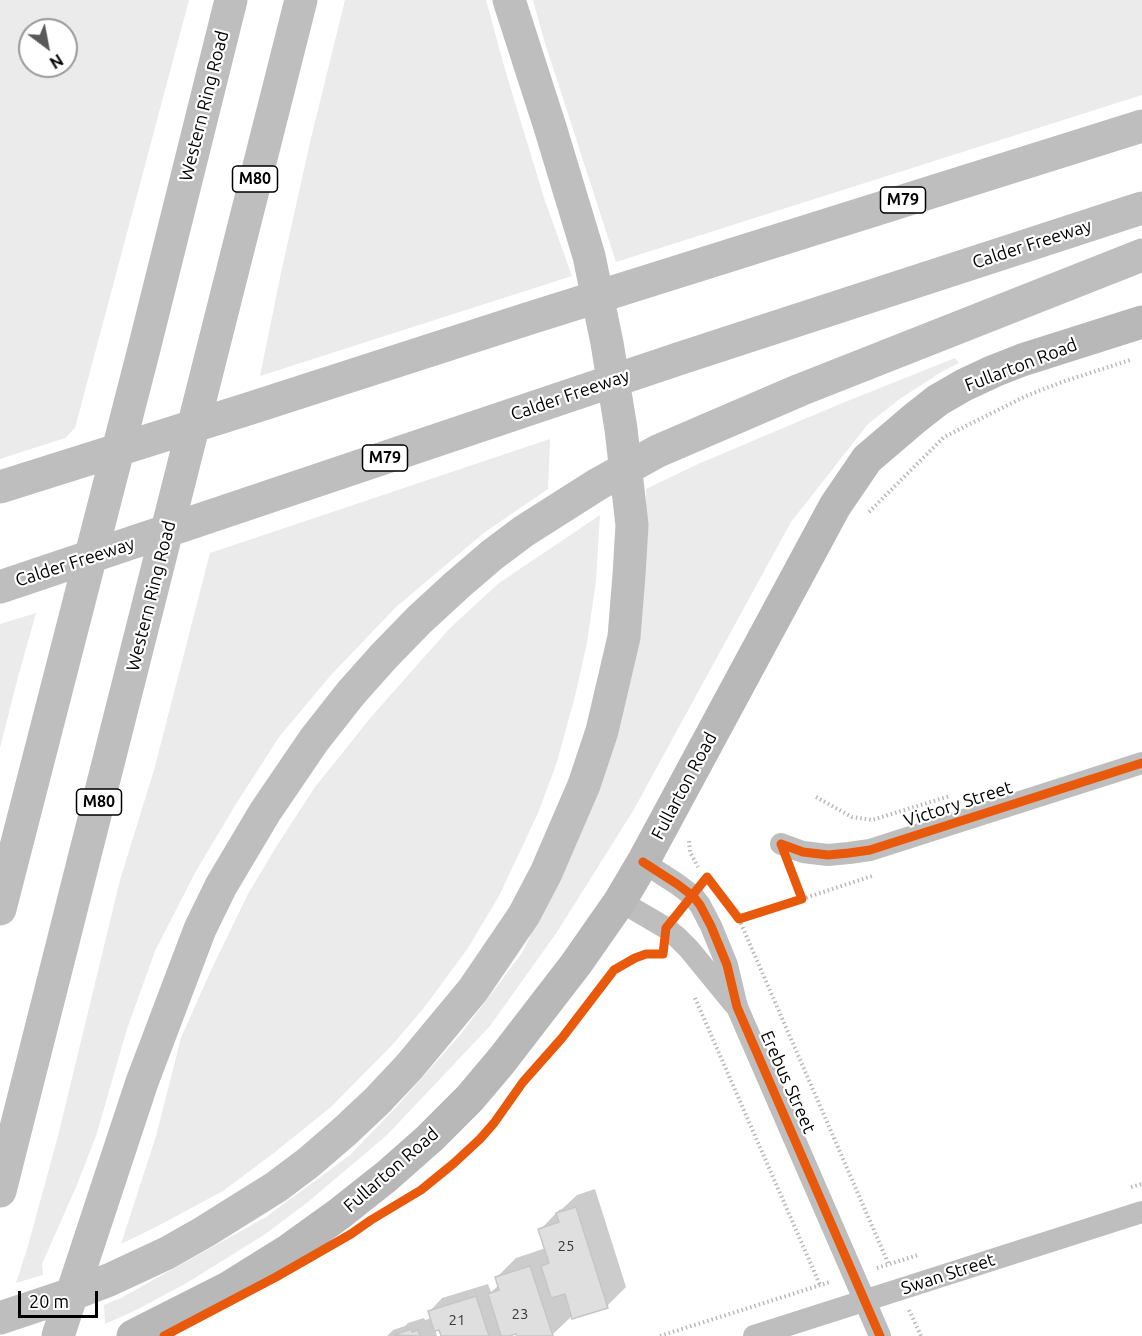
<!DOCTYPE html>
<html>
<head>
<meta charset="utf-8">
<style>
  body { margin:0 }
  #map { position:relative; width:1142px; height:1336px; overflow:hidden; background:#fff; font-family:Ubuntu,sans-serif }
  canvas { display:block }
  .north { position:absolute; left:18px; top:18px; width:60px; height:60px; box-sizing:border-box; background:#fff; border:2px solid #999; border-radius:50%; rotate:148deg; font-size:16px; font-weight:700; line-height:24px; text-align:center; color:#000 }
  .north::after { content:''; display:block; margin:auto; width:21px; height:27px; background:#595959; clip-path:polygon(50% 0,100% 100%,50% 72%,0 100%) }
  .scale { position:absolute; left:18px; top:1291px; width:80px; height:27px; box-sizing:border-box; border:3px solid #000; border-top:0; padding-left:8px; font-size:18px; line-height:21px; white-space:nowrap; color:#000; -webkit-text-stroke:4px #fff; paint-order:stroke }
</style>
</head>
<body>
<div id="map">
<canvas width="1142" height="1336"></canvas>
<div class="north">N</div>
<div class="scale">20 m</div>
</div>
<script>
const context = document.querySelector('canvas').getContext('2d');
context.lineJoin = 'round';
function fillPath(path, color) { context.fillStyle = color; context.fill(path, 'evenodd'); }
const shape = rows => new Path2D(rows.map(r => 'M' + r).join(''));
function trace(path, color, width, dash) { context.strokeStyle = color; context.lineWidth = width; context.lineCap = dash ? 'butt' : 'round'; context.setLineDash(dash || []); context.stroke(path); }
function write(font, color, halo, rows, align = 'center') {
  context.font = font + ' Ubuntu,sans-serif'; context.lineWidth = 4.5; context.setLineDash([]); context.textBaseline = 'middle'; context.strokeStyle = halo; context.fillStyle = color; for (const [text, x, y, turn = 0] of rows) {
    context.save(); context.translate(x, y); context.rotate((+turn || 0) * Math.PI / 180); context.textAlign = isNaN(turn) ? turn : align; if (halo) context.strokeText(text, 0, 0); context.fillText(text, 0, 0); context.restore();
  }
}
const green = shape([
  [0,0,189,0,75,428,65,438,0,459],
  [30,30,66,30,66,66,30,66],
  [345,0,486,0,506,73,545,201,572,276,260,376,281,273,311,138],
  [533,0,1142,0,1142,95,616,262,544,40],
  [955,358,959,363,943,371,901,398,868,424,791,522,633,811,557,932,490,1026,387,1135,308,1202,264,1235,185,1284,134,1311,105,1324,104,1305,121,1298,266,1217,350,1155,397,1106,460,1035,522,953,573,846,646,541,646,489,698,464,840,404],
  [550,439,548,489,485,532,396,607,331,675,279,737,236,804,196,871,155,951,127,1029,96,1136,76,1187,42,1264,43,1275,16,1283,28,1246,59,1132,120,880,154,770,210,553],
  [600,515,596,581,587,643,575,696,557,762,538,813,499,896,468,948,423,1009,393,1044,331,1107,275,1152,223,1191,156,1227,121,1244,156,1136,181,1038,212,968,248,894,276,847,315,787,372,716,450,628,499,583],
  [36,613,18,677,0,748,0,624]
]);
const shadow = shape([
  [595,1189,626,1287,607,1306,573,1315,552,1335,550,1336,518,1336,517,1332,505,1336,442,1336,440,1328,435,1329,437,1336,387,1336,393,1330,405,1326,408,1323,424,1318,425,1320,432,1318,430,1311,442,1298,488,1284,491,1292,499,1285,497,1277,516,1258,546,1248,540,1230,559,1210,562,1209,577,1195]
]);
const building = shape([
  [576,1207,608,1308,572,1319,565,1294,551,1298,541,1266,549,1263,538,1229,559,1222,556,1213,576,1207],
  [530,1266,553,1336,517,1336,516,1334,509,1336,501,1336,488,1294,499,1290,495,1277,530,1266],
  [476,1296,489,1336,441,1336,439,1330,434,1331,428,1311,476,1296],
  [411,1329,412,1332,418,1330,420,1336,394,1335,411,1329]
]);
const path = shape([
  [869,512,944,437,1028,395,1065,381,1130,360],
  [816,797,852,817,872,820,950,796],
  [689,841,690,852,698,867],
  [802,899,872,876],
  [739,919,889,1265],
  [695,998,820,1285],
  [1131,1187,1142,1184],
  [877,1268,918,1255],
  [909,1310,921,1336],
  [660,1336,830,1282]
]);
const street = shape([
  [781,844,803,852,828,855,849,853,870,850,1142,763],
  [643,862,677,884,693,896,700,905,711,926,727,965,737,1007,880,1336],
  [620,901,666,928,677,937,689,949,734,1004],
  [754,1336,1142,1212]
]);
const secondary = shape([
  [133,1336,228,1288,289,1250,339,1214,387,1176,430,1138,470,1098,502,1060,576,964,620,901,643,862,835,506,867,459,915,418,938,400,964,385,994,371,1022,360,1142,322]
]);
const highway = shape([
  [0,487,251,408,527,319,1142,126],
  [0,587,681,358,1142,208],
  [0,909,144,349,231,0],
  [0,1191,301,0],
  [0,1318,75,1293,109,1280,167,1253,204,1232,276,1187,308,1163,344,1132,377,1101,409,1067,473,990,524,915,546,873,584,785,602,731,624,637,629,575,632,525,621,429,607,343,589,256,550,127,509,0],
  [58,1336,142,1082,200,929,221,886,265,812,314,740,351,693,384,656,419,620,457,585,492,555,524,531,598,484,658,451,800,390,1142,255]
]);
const cycleway = shape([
  [781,844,803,852,828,855,849,853,870,850,1142,763],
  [643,862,677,884,693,896,700,905,711,926,727,965,737,1007,880,1336],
  [164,1336,276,1277,351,1234,371,1220,421,1190,453,1164,480,1139,494,1123,523,1082,562,1038,614,970,635,958,646,954,663,954,666,928,707,877,739,919,802,899,781,844]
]);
const numberNames = [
  ["25",566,1246],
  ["23",520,1314],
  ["21",457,1320]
];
const shields = [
  [255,179,45],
  [903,200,45],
  [385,458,45],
  [99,802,45]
];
const shieldNames = [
  ["M80",255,179],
  ["M79",903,200],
  ["M79",385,458],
  ["M80",99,802]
];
const streetNames = [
  ["Western Ring Road",204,106,-76],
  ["Calder Freeway",1032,244,-18],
  ["Fullarton Road",1021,365,-21],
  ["Calder Freeway",570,395,-19],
  ["Calder Freeway",75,562,-18],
  ["Western Ring Road",151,596,-76],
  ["Fullarton Road",684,786,-62],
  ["Victory Street",958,804,-18],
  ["Erebus Street",788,1082,66],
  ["Fullarton Road",391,1170,-41],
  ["Swan Street",948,1274,-18]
];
fillPath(green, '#ebebeb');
fillPath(shadow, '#0003');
fillPath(building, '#dfdfdf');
trace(building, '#c6c6c6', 1.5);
trace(path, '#b9b9b9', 4, [1.5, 3]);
trace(street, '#bebebe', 22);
trace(secondary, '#b8b8b8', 33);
trace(highway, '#bebebe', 33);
trace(cycleway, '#e8590c', 9);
write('15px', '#383838', null, numberNames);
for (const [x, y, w] of shields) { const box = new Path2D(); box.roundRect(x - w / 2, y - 13, w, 26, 4.5); context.fillStyle = '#fff'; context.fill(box); trace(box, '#000', 1.5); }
write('bold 16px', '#000', null, shieldNames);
write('18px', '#000', '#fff', streetNames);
</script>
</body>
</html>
